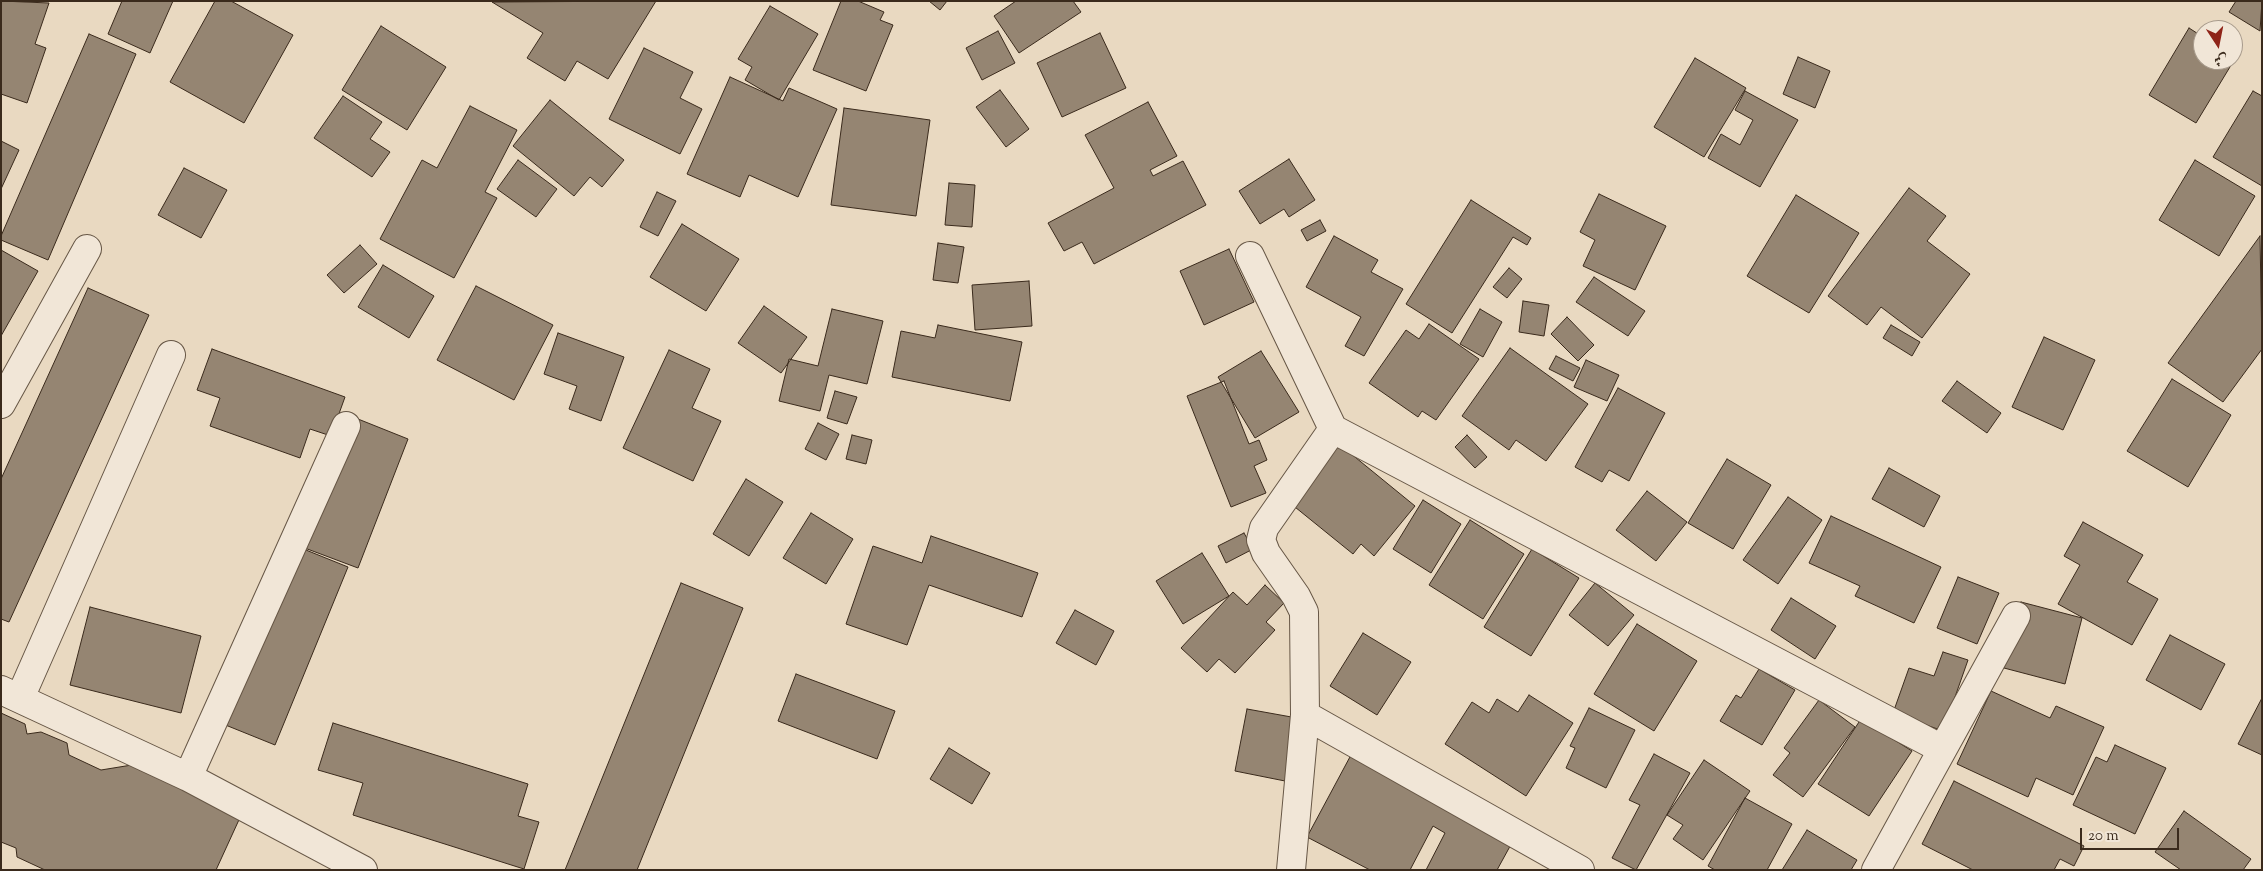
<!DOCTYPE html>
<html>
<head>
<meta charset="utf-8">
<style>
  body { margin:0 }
  #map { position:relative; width:2263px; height:871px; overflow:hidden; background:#e9d9c1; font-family:"Sorts Mill Goudy",Amiri,serif }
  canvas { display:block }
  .frame { position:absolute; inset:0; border:2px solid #3a2a1c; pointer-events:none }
  .north { position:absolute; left:2193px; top:20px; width:50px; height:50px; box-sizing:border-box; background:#f1e6d7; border:1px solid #a89b8c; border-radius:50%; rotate:169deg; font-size:14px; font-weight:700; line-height:20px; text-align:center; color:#3a2a1c }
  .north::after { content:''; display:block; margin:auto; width:18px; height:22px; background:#8f2418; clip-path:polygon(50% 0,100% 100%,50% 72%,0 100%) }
  .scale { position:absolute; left:2080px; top:828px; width:99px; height:22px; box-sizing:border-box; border:2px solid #3a2a1c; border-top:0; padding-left:6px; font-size:15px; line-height:18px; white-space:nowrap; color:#3a2a1c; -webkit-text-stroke:4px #f1e6d7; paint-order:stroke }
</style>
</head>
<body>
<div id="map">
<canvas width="2263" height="871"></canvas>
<div class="frame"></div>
<div class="north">ش</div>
<div class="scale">20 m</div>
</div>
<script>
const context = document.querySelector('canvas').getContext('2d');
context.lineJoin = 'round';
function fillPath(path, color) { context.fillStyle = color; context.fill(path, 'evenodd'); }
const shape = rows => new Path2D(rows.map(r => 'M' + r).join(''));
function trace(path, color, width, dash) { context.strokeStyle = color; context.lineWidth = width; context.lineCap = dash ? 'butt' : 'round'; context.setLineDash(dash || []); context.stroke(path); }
const building = shape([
  [1,1,49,3,35,44,46,48,27,103,1,94,1,1],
  [122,1,173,1,150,53,108,34,122,1],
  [215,1,231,1,293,35,244,123,170,82,215,1],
  [656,1,608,79,577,61,565,81,527,58,543,33,492,2,656,1],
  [841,1,858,1,884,12,880,20,893,25,866,91,813,70,841,1],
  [929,1,947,1,940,10,929,1],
  [1016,1,1073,1,1081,12,1019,53,994,16,1016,1],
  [2236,1,2262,1,2260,31,2229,12,2236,1],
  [770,6,818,34,779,100,745,80,752,67,738,59,770,6],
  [381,26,446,67,407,130,342,90,381,26],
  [2189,28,2203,37,2203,60,2233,60,2233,55,2236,57,2196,123,2149,95,2189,28],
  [998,31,1015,63,982,80,966,48,998,31],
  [1100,33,1126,88,1062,117,1037,63,1100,33],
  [89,34,136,54,48,260,1,240,1,236,89,34],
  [644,48,693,72,680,98,702,109,680,154,609,119,644,48],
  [1798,57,1830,71,1815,108,1783,94,1798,57],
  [1695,58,1746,88,1704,157,1654,127,1695,58],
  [730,77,783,101,789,88,837,109,798,197,749,175,740,197,687,174,730,77],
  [1000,90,1029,129,1006,147,976,107,1000,90],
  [1745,91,1798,120,1760,187,1708,158,1721,134,1740,145,1753,120,1735,110,1745,91],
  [2253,91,2262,96,2262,186,2213,157,2253,91],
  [343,96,382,122,370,139,390,152,372,177,314,138,343,96],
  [550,100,624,160,602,187,590,177,574,196,513,146,550,100],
  [1148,102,1177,156,1150,170,1153,176,1183,161,1206,205,1094,264,1082,242,1064,251,1048,223,1114,188,1085,135,1148,102],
  [470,106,517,130,485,192,497,198,454,278,380,239,422,160,437,168,470,106],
  [844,108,930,120,916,216,831,205,844,108],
  [1,141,19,150,1,189,1,141],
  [1289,159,1315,200,1289,217,1284,209,1260,224,1239,191,1289,159],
  [518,160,557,189,536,217,497,189,518,160],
  [2195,160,2255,196,2219,256,2159,220,2195,160],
  [184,168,227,190,201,238,158,215,184,168],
  [949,183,975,185,972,227,945,225,949,183],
  [1909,188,1946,216,1927,241,1970,274,1922,338,1881,307,1867,325,1828,296,1909,188],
  [657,192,676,201,658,236,640,227,657,192],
  [1599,194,1666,226,1635,290,1583,266,1595,240,1580,232,1599,194],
  [1796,195,1859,233,1809,313,1747,276,1796,195],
  [1471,200,1531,238,1527,245,1513,237,1452,333,1406,304,1471,200],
  [1320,220,1326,231,1307,241,1301,230,1320,220],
  [682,224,739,259,706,311,650,277,682,224],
  [1334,236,1378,260,1371,272,1403,289,1364,356,1345,346,1361,317,1306,287,1334,236],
  [2260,236,2262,349,2223,402,2168,363,2260,236],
  [938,243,964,247,958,283,933,280,938,243],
  [360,245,377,264,344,293,327,275,360,245],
  [1229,249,1254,302,1204,325,1180,271,1229,249],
  [1,250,38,271,1,336,1,250],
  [383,265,434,296,409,338,358,307,383,265],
  [1509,268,1522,279,1507,298,1493,287,1509,268],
  [1594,277,1645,311,1628,336,1576,302,1594,277],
  [1029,281,1032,326,975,330,972,285,1029,281],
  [476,286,553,325,514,400,437,360,476,286],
  [88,288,149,315,9,622,1,619,1,479,88,288],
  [1523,301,1549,305,1544,336,1519,332,1523,301],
  [764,306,807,337,781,373,738,343,764,306],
  [832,309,883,321,867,384,829,375,820,411,779,401,789,359,818,366,832,309],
  [1480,309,1502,322,1483,357,1460,344,1480,309],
  [1567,317,1594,345,1578,361,1551,334,1567,317],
  [1429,324,1479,359,1436,420,1422,411,1418,417,1369,383,1406,330,1419,339,1429,324],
  [938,325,1022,342,1010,401,892,377,901,331,935,338,938,325],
  [1891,325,1920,342,1912,356,1883,338,1891,325],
  [558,333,624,357,601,421,569,409,577,386,544,374,558,333],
  [2044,337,2095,360,2063,430,2012,407,2044,337],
  [1510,348,1588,404,1546,461,1516,440,1509,450,1462,416,1510,348],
  [212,349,345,397,331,436,310,429,300,458,210,426,220,398,197,390,212,349],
  [669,350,710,369,692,408,721,421,693,481,623,448,669,350],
  [1261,351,1299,412,1255,438,1218,377,1261,351],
  [1556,356,1580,368,1573,381,1549,369,1556,356],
  [1586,360,1619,375,1607,401,1574,387,1586,360],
  [2172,379,2231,415,2188,487,2127,451,2172,379],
  [1224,381,1249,444,1259,440,1267,460,1254,466,1266,493,1231,507,1187,396,1224,381],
  [1957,381,2001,413,1987,433,1942,401,1957,381],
  [1618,388,1665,413,1629,481,1609,470,1602,482,1575,467,1618,388],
  [835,391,857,397,847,424,827,418,835,391],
  [353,417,408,439,358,568,302,547,353,417],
  [818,423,839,434,826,460,805,449,818,423],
  [852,435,872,440,866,464,846,459,852,435],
  [1467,435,1487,457,1475,468,1455,447,1467,435],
  [1339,444,1415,506,1374,556,1361,544,1353,554,1290,503,1339,444],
  [1727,459,1771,485,1733,549,1688,523,1727,459],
  [1889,468,1940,496,1924,527,1872,499,1889,468],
  [746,479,783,502,749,556,713,534,746,479],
  [1647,491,1687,522,1656,561,1616,530,1647,491],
  [1788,497,1822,520,1778,584,1743,560,1788,497],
  [1423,500,1461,524,1431,573,1393,549,1423,500],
  [811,513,853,539,826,584,783,558,811,513],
  [1831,516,1941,567,1914,623,1855,596,1860,586,1809,563,1831,516],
  [1470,520,1524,554,1483,619,1429,585,1470,520],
  [2083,522,2143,555,2127,582,2158,599,2132,645,2058,604,2080,565,2064,556,2083,522],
  [1244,533,1253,549,1226,563,1218,546,1244,533],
  [931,536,1038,573,1022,617,929,585,907,645,846,624,873,546,922,563,931,536],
  [296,546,348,567,275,745,223,724,296,546],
  [1532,549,1579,578,1531,656,1484,627,1532,549],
  [1202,553,1229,596,1183,624,1156,581,1202,553],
  [1958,577,1999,593,1977,644,1937,628,1958,577],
  [681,583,743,608,637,870,565,870,681,583],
  [1595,583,1634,615,1608,646,1569,615,1595,583],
  [1265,585,1284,603,1266,622,1275,630,1235,673,1219,659,1207,672,1181,648,1233,592,1247,605,1265,585],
  [1791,598,1836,626,1815,659,1771,630,1791,598],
  [2021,602,2082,618,2065,684,2004,668,2021,602],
  [90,607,201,636,181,713,70,685,90,607],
  [1075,610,1114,631,1096,665,1056,643,1075,610],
  [1637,624,1697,661,1654,731,1594,694,1637,624],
  [1363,633,1411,662,1377,715,1330,686,1363,633],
  [2170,635,2225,664,2201,710,2146,680,2170,635],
  [1943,652,1968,660,1943,731,1893,713,1909,668,1934,676,1943,652],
  [1759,669,1795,690,1762,745,1720,721,1736,695,1741,698,1759,669],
  [796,674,895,711,877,759,778,721,796,674],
  [1991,691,2050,718,2056,706,2104,727,2073,795,2036,778,2028,797,1957,764,1991,691],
  [1529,695,1573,723,1526,796,1445,744,1472,702,1489,713,1497,699,1518,712,1529,695],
  [2262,698,2262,755,2238,744,2262,698],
  [1819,700,1855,727,1803,797,1773,775,1790,753,1784,748,1819,700],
  [1589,708,1635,730,1606,788,1566,768,1575,748,1570,746,1589,708],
  [1247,709,1297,718,1285,781,1235,771,1247,709],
  [1,713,25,724,27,734,41,732,67,743,69,755,101,770,138,764,243,811,216,870,45,870,17,857,16,848,1,842,1,713],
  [1861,719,1912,751,1869,816,1818,784,1861,719],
  [333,723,528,784,518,816,539,822,524,869,353,815,363,783,318,770,333,723],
  [2115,745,2166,768,2135,834,2073,805,2096,757,2107,762,2115,745],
  [949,748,990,773,972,804,930,779,949,748],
  [1654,754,1690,773,1636,870,1612,858,1640,805,1629,800,1654,754],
  [1351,755,1514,839,1497,870,1426,870,1445,833,1433,826,1410,870,1370,870,1307,837,1351,755],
  [1704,760,1750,791,1703,860,1673,839,1683,825,1667,815,1704,760],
  [1954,781,2084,846,2074,866,2060,859,2054,870,1973,870,1922,844,1954,781],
  [1745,798,1792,824,1767,870,1715,870,1708,866,1745,798],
  [2184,811,2251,859,2243,870,2181,870,2155,852,2184,811],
  [1807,830,1857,860,1851,870,1782,870,1807,830]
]);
const street = shape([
  [1250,256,1333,429,1942,749],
  [1,404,87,249],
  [1,690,188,777,363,870],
  [20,698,171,355],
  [1305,715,1580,870],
  [188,777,346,426],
  [1291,870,1305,715,1304,612,1296,596,1266,553,1261,540,1264,528,1333,429],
  [1876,870,2016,616]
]);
fillPath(building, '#958572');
trace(building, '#3a2a1c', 1);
trace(street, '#665645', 30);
trace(street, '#f1e6d7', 28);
</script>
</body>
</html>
